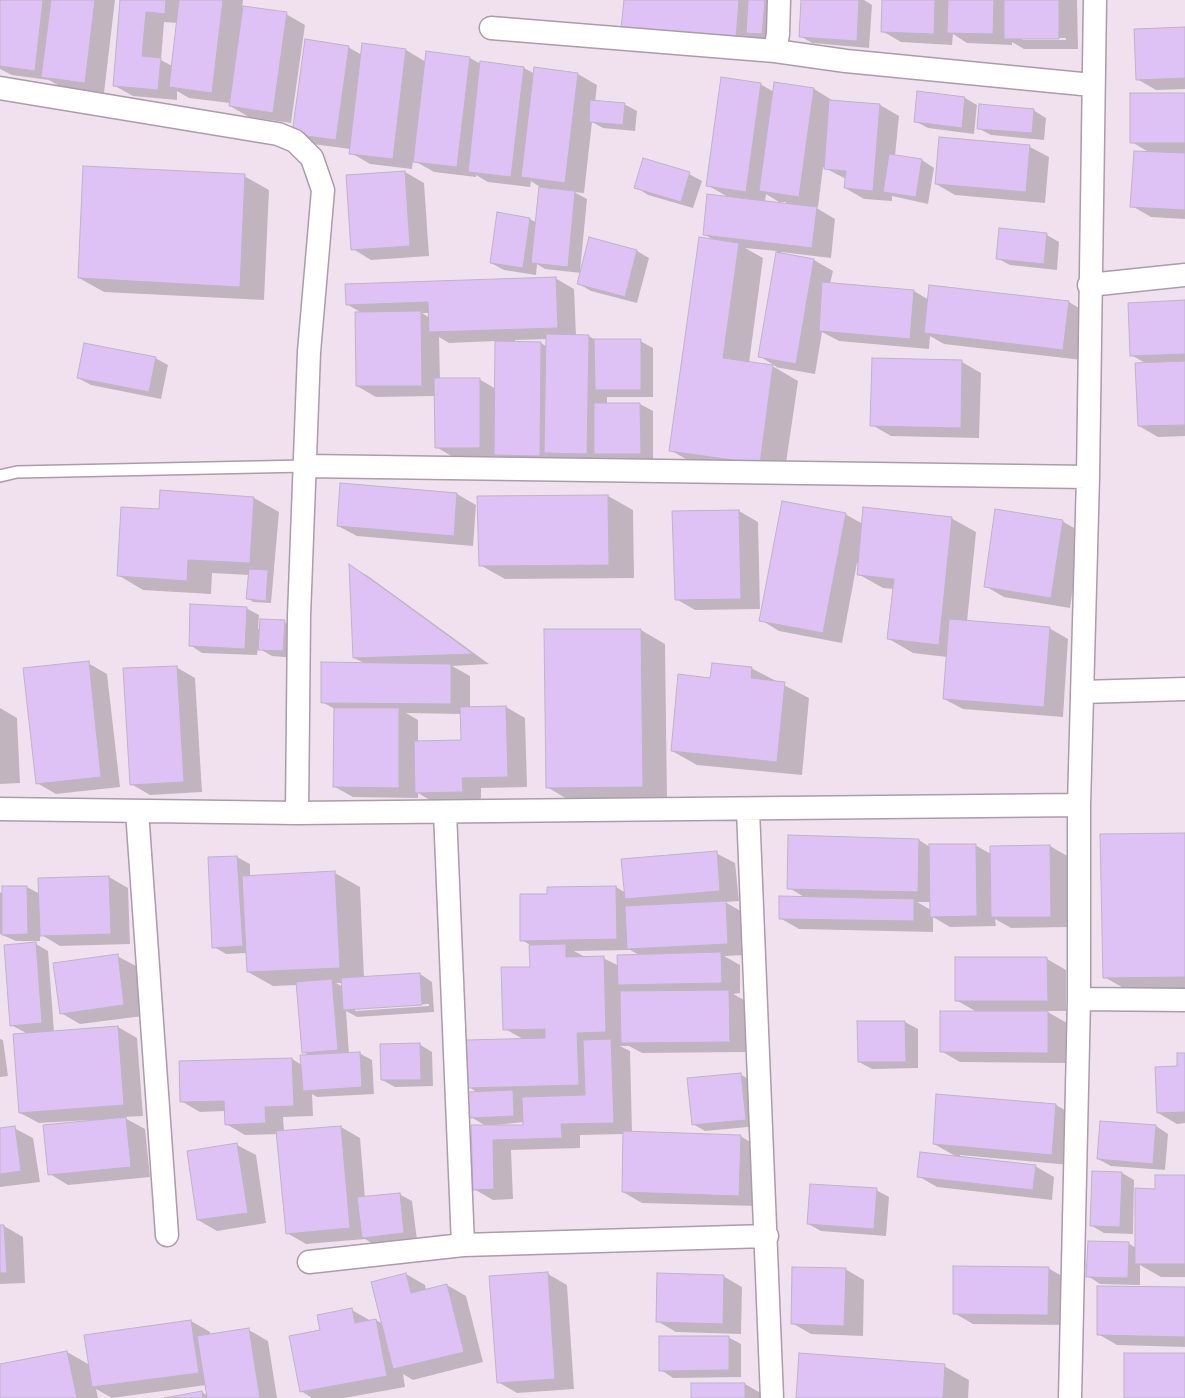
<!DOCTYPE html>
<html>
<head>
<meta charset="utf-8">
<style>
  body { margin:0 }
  canvas { display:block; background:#f1e1ef }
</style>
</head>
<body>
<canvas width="1185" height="1398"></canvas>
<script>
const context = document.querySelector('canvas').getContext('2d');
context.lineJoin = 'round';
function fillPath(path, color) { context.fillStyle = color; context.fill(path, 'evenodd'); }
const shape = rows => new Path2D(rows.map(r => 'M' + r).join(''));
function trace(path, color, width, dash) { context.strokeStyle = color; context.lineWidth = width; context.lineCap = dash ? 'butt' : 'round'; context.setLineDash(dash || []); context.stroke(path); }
const shadow = shape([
  [0,0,115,0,104,93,61,87,49,80,12,75,0,69],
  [121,0,243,0,242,8,286,14,305,25,291,123,249,117,230,106,230,103,189,98,177,91,177,100,133,96,115,86],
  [164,22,177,23,172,66,161,60],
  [625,0,784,0,766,43,755,37,754,48],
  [803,0,864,0,872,5,869,48,812,43,800,36],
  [883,0,1077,0,1078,49,1024,49,1012,42,1012,45,967,43,953,34,952,45,901,42,882,31],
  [1022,38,1066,38,1066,40,1022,40],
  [1185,28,1185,89,1156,90,1137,79],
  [364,44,406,50,426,62,427,52,470,58,481,64,524,68,535,74,578,74,597,85,595,102,624,104,637,111,635,131,603,128,592,122,584,193,574,192,587,199,580,271,637,251,649,258,637,303,591,291,579,284,581,273,545,269,537,264,536,275,504,270,491,263,498,214,530,219,537,223,540,187,531,181,530,187,488,182,476,175,476,177,434,172,413,160,412,169,370,164,351,153,351,149,312,144,293,133,348,47,362,55],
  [760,84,774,92,814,89,832,100,880,105,899,116,895,156,922,160,934,168,928,204,892,196,892,201,864,199,845,188,846,179,823,167,818,207,813,206,835,219,831,258,781,252,781,254,814,260,833,271,830,284,914,291,929,300,1069,302,1087,313,1082,360,944,344,930,336,929,349,839,341,822,332,815,374,775,367,777,367,759,356,777,251,745,248,763,258,749,363,774,367,798,381,784,477,695,464,670,450,715,241,704,234,730,198,707,185],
  [766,194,779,202,786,202,786,205,765,202],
  [1185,94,1185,219,1151,217,1132,206,1150,153,1132,142],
  [965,98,977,105,974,134,928,128,915,121],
  [1033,110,1046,118,1044,140,991,135,978,128],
  [940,138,1030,147,1049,157,1045,203,955,195,936,184],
  [405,172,424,183,429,256,371,260,353,249],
  [689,174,702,181,693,208,648,195,636,187],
  [244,176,269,190,264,300,104,292,79,278],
  [1000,229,1047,235,1059,242,1057,270,1010,265,997,258],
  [555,278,574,289,576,336,589,336,597,341,640,341,653,348,653,397,607,397,607,404,640,404,653,411,653,460,606,459,606,464,514,465,499,456,455,458,436,447,436,396,376,397,357,386,362,313,348,305],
  [422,313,430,313,430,318],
  [439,337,449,343,496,341,496,389,479,379,440,379],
  [548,339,547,347,541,343,515,342,515,340],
  [1185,301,1185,436,1158,437,1139,426,1147,364,1131,355],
  [155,358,168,365,161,399,91,385,78,378],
  [873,359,962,362,981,373,979,438,891,436,872,425],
  [341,484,457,494,476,505,473,546,357,536,338,526],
  [161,492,254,498,279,512,271,603,253,602,248,598,249,575,212,573,211,594,143,590,118,575,160,511],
  [608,496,633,510,634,578,505,579,480,565],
  [739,511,758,522,760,609,695,610,676,599],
  [845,514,863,524,951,518,976,532,967,622,1049,628,1068,639,1063,717,963,709,944,699,947,657,913,653,889,639,894,589,883,588,858,574,859,564,857,563,842,643,779,631,761,620],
  [1062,521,1081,532,1070,608,1004,597,985,586],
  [350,566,368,576,489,664,452,666,470,676,470,708,506,707,525,718,527,787,481,788,481,802,435,803,418,793,418,798,353,797,335,787,335,709,322,702,366,664,354,658],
  [406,713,462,714,463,741,418,742,418,720],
  [246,608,259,615,258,629,284,622,297,629,295,658,272,656,258,648,257,655,202,653,190,645],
  [641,630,665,644,667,801,572,802,547,787],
  [88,663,107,674,120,787,56,794,37,783],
  [176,667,195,678,202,792,150,795,131,784],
  [751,668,809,698,802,775,697,765,672,751,711,679],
  [0,708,17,718,20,783,0,784],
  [1185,834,1185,991,1129,991,1104,977],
  [790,837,919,840,930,847,975,845,991,854,1050,846,1069,857,1069,927,1011,928,995,919,996,926,950,927,933,917,933,932,799,929,780,918,806,898,789,888],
  [917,902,931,902,931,910],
  [716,853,735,863,739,901,725,902,744,913,746,955,724,956,740,965,740,993,733,994,748,1002,748,1052,642,1053,629,1046,620,1046,630,1051,632,1132,740,1136,759,1147,758,1206,642,1203,623,1192,624,1134,580,1135,580,1148,511,1150,513,1199,493,1200,474,1189,472,1127,524,1126,524,1122,486,1126,471,1117,478,1093,469,1087,523,1039,505,1029,531,968,530,945,522,940,548,895,616,887,626,893],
  [630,950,641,956,619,966,603,958,587,958,574,951],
  [237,857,250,864,250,876,335,873,360,887,364,978,420,974,432,982,434,1012,357,1017,346,1011,349,1054,359,1053,372,1060,374,1094,317,1097,312,1094,313,1116,283,1117,284,1131,341,1127,360,1138,365,1198,399,1194,412,1201,417,1240,375,1245,365,1239,306,1244,287,1233,278,1134,245,1135,226,1124,225,1111,200,1112,181,1101,180,1062,292,1059,302,1065,311,1056,303,1052,298,985,273,986,248,972,247,953,226,954,214,947,209,858],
  [336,983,342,983,343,987],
  [429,1004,429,1006,355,1011,355,1008],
  [109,877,128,888,130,944,60,946,40,934,40,941,16,941,0,934,0,892,3,894,27,887,40,894],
  [36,944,48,951,54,1032,118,1027,137,1038,143,1116,123,1117,145,1129,150,1177,68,1185,50,1174,90,1122,90,1120,39,1123,20,1113,28,1034,11,1025],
  [117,956,136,966,143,1016,80,1024,61,1013],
  [1047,959,1066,970,1066,1011,1046,1011,1067,1023,1067,1063,960,1062,941,1051,977,1012,956,1000],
  [859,1022,905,1022,918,1029,918,1068,872,1069,859,1062],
  [0,1039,3,1040,8,1076,0,1077],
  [419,1044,432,1052,433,1086,395,1087,382,1080],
  [1185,1054,1185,1123,1177,1124,1158,1113],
  [740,1074,753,1082,758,1126,705,1131,693,1124],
  [1056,1105,1075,1116,1070,1165,960,1155,960,1157,1035,1166,1054,1177,1052,1200,937,1187,918,1176,957,1157,934,1144],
  [1156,1126,1168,1134,1165,1170,1111,1166,1098,1159],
  [14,1128,33,1138,40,1182,0,1187,0,1129],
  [237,1145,256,1155,266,1223,217,1231,198,1220],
  [1122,1173,1134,1180,1133,1234,1104,1233,1092,1226],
  [1185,1177,1185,1277,1161,1277,1140,1265,1140,1285,1100,1284,1088,1276,1128,1243,1136,1248,1156,1190],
  [876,1190,889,1197,886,1236,821,1231,808,1224],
  [4,1226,23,1237,25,1283,0,1284,0,1227],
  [1048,1268,1067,1279,1067,1325,973,1324,954,1313],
  [845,1269,864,1280,863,1336,811,1334,792,1323],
  [406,1274,425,1285,426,1290,447,1285,466,1296,483,1362,413,1380,403,1374,405,1387,344,1398,312,1398,301,1391,322,1331,352,1310,371,1321,376,1320,383,1324],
  [548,1274,567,1285,574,1389,517,1393,498,1382],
  [723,1276,742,1287,741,1334,676,1332,657,1321],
  [1185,1289,1185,1347,1117,1345,1098,1334],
  [191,1321,210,1332,210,1335,249,1330,268,1341,277,1398,171,1398,202,1392,208,1396,206,1385,112,1398,96,1389,98,1398,0,1398,0,1365,67,1352,90,1365],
  [728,1337,741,1344,741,1377,673,1378,661,1370],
  [944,1366,969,1380,968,1398,797,1398],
  [745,1384,764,1395,764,1398,692,1398]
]);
const building = shape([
  [0,0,43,0,35,71,0,66,0,0],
  [51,0,95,0,85,83,41,77,51,0],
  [120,0,166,0,165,14,146,12,142,56,161,58,158,90,113,86,120,0],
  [179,0,223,0,212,93,169,87,179,0],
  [624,0,739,0,736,38,621,28,624,0],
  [748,0,765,0,762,34,746,33,748,0],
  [801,0,859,0,857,41,799,37,801,0],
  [882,0,935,0,934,34,881,32,882,0],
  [948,0,994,0,993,34,947,33,948,0],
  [1004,0,1059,0,1059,39,1004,39,1004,0],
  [243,6,287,12,273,113,229,106,243,6],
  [1185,27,1185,78,1136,80,1134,29,1185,27],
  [305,39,349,46,336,140,292,134,305,39],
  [362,43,406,49,393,159,349,154,362,43],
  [426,51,470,57,457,167,413,162,426,51],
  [480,61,524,67,511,177,468,172,480,61],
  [534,67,578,73,565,183,521,177,534,67],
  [721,77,761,83,746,192,706,186,721,77],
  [774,82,814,88,799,197,759,191,774,82],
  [917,91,965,97,962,128,914,122,917,91],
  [1130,93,1185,93,1185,143,1130,143,1130,93],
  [590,100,625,103,623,125,589,122,590,100],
  [829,100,880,104,873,191,844,188,846,171,824,169,829,100],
  [979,104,1034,109,1032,133,977,129,979,104],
  [939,137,1030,145,1026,192,935,184,939,137],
  [1134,151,1185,153,1185,210,1130,207,1134,151],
  [889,154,922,159,916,197,883,192,889,154],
  [643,158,690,172,681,202,634,188,643,158],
  [83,166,245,174,240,287,78,278,83,166],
  [405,171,410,246,351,250,346,175,405,171],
  [539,187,575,191,568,267,531,263,539,187],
  [707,194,817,207,812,248,703,235,707,194],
  [497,212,530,218,523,268,490,263,497,212],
  [999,228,1047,233,1044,264,996,259,999,228],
  [589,237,637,250,625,297,577,284,589,237],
  [699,237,739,243,723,358,773,365,760,464,669,451,699,237],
  [776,252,814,259,796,364,758,357,776,252],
  [556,277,558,328,429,332,428,302,346,305,345,284,556,277],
  [822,282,914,290,910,339,819,331,822,282],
  [929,285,1069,301,1063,350,924,333,929,285],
  [1185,300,1185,354,1130,356,1128,303,1185,300],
  [421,311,422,386,356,386,355,312,421,311],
  [546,334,589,335,587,454,544,453,546,334],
  [594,339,641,339,641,390,595,390,594,339],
  [495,341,541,342,540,456,494,455,495,341],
  [84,343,156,357,149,392,77,378,84,343],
  [872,358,962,360,961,428,870,426,872,358],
  [1185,361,1185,425,1138,426,1135,363,1185,361],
  [434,378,480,378,480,448,435,448,434,378],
  [594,403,640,403,641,454,594,454,594,403],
  [340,483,457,493,454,536,337,526,340,483],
  [160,490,254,497,250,563,188,560,187,581,117,576,121,507,159,509,160,490],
  [608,495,609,565,479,566,477,496,608,495],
  [782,501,846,513,823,633,759,621,782,501],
  [863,507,952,517,939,645,887,639,894,579,857,575,863,507],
  [995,509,1063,520,1051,598,984,587,995,509],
  [739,510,741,599,675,600,672,511,739,510],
  [349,564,394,596,473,654,353,658,349,564],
  [249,569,268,570,266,601,246,599,249,569],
  [190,604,247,607,245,649,189,646,190,604],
  [260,619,285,620,283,651,258,650,260,619],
  [949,619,1050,627,1044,707,943,699,949,619],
  [544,629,641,629,643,787,546,788,544,629],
  [89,661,101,777,36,784,23,668,89,661],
  [321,662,451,664,451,704,321,703,321,662],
  [712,663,752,667,751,678,785,682,777,762,671,751,678,674,710,678,712,663],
  [177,666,184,782,130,785,123,668,177,666],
  [506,706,508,777,462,778,463,792,415,793,414,741,461,740,460,707,506,706],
  [334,708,399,708,399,788,333,787,334,708],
  [1185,833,1185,977,1103,978,1100,834,1185,833],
  [788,835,919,839,918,892,787,889,788,835],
  [929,844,976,844,977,916,930,917,929,844],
  [1050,845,1051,917,991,917,990,846,1050,845],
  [717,851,720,891,625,899,621,859,717,851],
  [237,856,243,946,212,948,208,857,237,856],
  [335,871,340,968,247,972,242,876,335,871],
  [109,876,111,934,40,936,38,878,109,876],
  [2,886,27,886,28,934,2,935,2,886],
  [616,886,617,939,520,941,520,894,547,894,547,887,616,886],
  [779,896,914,899,914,921,779,919,779,896],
  [726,901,728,944,627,949,625,906,726,901],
  [36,942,42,1023,10,1026,4,945,36,942],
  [566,944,566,957,604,956,606,1032,577,1033,579,1085,468,1088,466,1040,545,1038,545,1029,503,1030,501,967,530,967,529,945,566,944],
  [721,952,722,983,618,985,617,955,721,952],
  [118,954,124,1005,60,1014,53,963,118,954],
  [955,957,1047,957,1048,1001,955,1001,955,957],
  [420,973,422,1005,343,1010,341,978,420,973],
  [332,979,338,1050,302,1053,296,982,332,979],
  [729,990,730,1042,621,1043,620,991,729,990],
  [940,1011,1048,1011,1048,1053,940,1052,940,1011],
  [857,1021,905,1021,906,1062,858,1062,857,1021],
  [118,1026,124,1105,19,1113,13,1034,118,1026],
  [611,1039,614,1123,561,1124,562,1138,493,1140,494,1189,473,1190,471,1125,523,1125,522,1097,585,1095,583,1040,611,1039],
  [420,1043,421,1080,381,1080,380,1044,420,1043],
  [360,1052,362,1087,303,1091,300,1055,360,1052],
  [1177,1053,1185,1053,1185,1112,1157,1113,1155,1067,1177,1066,1177,1053],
  [292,1058,294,1106,265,1107,266,1123,225,1125,224,1101,180,1102,179,1061,292,1058],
  [741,1073,746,1120,692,1125,687,1078,741,1073],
  [513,1090,514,1116,470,1118,468,1092,513,1090],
  [936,1094,1056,1104,1052,1155,933,1144,936,1094],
  [126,1117,131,1167,48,1175,43,1125,126,1117],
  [1100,1121,1156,1125,1153,1164,1097,1159,1100,1121],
  [15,1126,21,1171,0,1174,0,1128,15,1126],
  [341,1126,350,1228,286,1234,276,1131,341,1126],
  [623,1131,741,1135,739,1196,622,1192,623,1131],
  [237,1143,248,1213,197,1220,187,1151,237,1143],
  [920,1152,1036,1165,1033,1190,917,1177,920,1152],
  [1092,1171,1122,1172,1120,1227,1090,1226,1092,1171],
  [1155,1175,1185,1175,1185,1264,1135,1264,1135,1188,1155,1189,1155,1175],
  [810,1184,877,1188,874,1229,807,1224,810,1184],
  [400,1193,404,1233,362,1238,357,1197,400,1193],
  [0,1225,4,1225,7,1273,0,1273,0,1225],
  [1088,1241,1129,1242,1128,1278,1086,1277,1088,1241],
  [953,1266,1049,1267,1048,1315,953,1314,953,1266],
  [792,1267,846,1268,844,1326,791,1324,792,1267],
  [548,1272,555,1379,497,1383,489,1276,548,1272],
  [406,1273,411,1293,447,1284,464,1352,393,1369,371,1282,406,1273],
  [657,1273,724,1275,723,1324,656,1322,657,1273],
  [1097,1286,1185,1287,1185,1337,1097,1335,1097,1286],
  [352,1308,355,1323,376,1319,387,1376,300,1392,289,1336,320,1330,317,1315,352,1308],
  [191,1320,199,1373,92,1387,84,1335,191,1320],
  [249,1328,260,1398,207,1398,197,1336,249,1328],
  [659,1336,729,1336,729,1370,659,1371,659,1336],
  [67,1351,77,1398,0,1398,0,1364,67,1351],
  [799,1353,945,1364,943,1398,796,1398,799,1353],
  [1124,1353,1185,1353,1185,1398,1124,1398,1124,1353],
  [691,1383,745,1383,745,1398,691,1398,691,1383],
  [202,1391,203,1398,164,1398,202,1391]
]);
const service = shape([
  [0,476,17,472,305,466]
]);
const minor = shape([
  [779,0,778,34,775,51,846,61,1092,85],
  [491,28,775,51],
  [0,88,278,134,295,141,312,158,323,190,309,352,299,616,297,813],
  [1089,285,1185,275],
  [305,466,1088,477],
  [1082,692,1185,689],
  [0,809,297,813,1079,805,1088,477,1095,0],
  [748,810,772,1398],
  [137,811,167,1235],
  [445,812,463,1245],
  [1079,999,1185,1000],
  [309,1262,463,1245,767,1236],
  [1070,1398,1079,999,1079,805]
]);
fillPath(shadow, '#0003');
fillPath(building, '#dec2f6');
trace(building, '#bdb4c5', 1);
trace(service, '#ab9caa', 14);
trace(minor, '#ab9caa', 25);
trace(service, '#fff', 11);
trace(minor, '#fff', 22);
</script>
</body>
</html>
